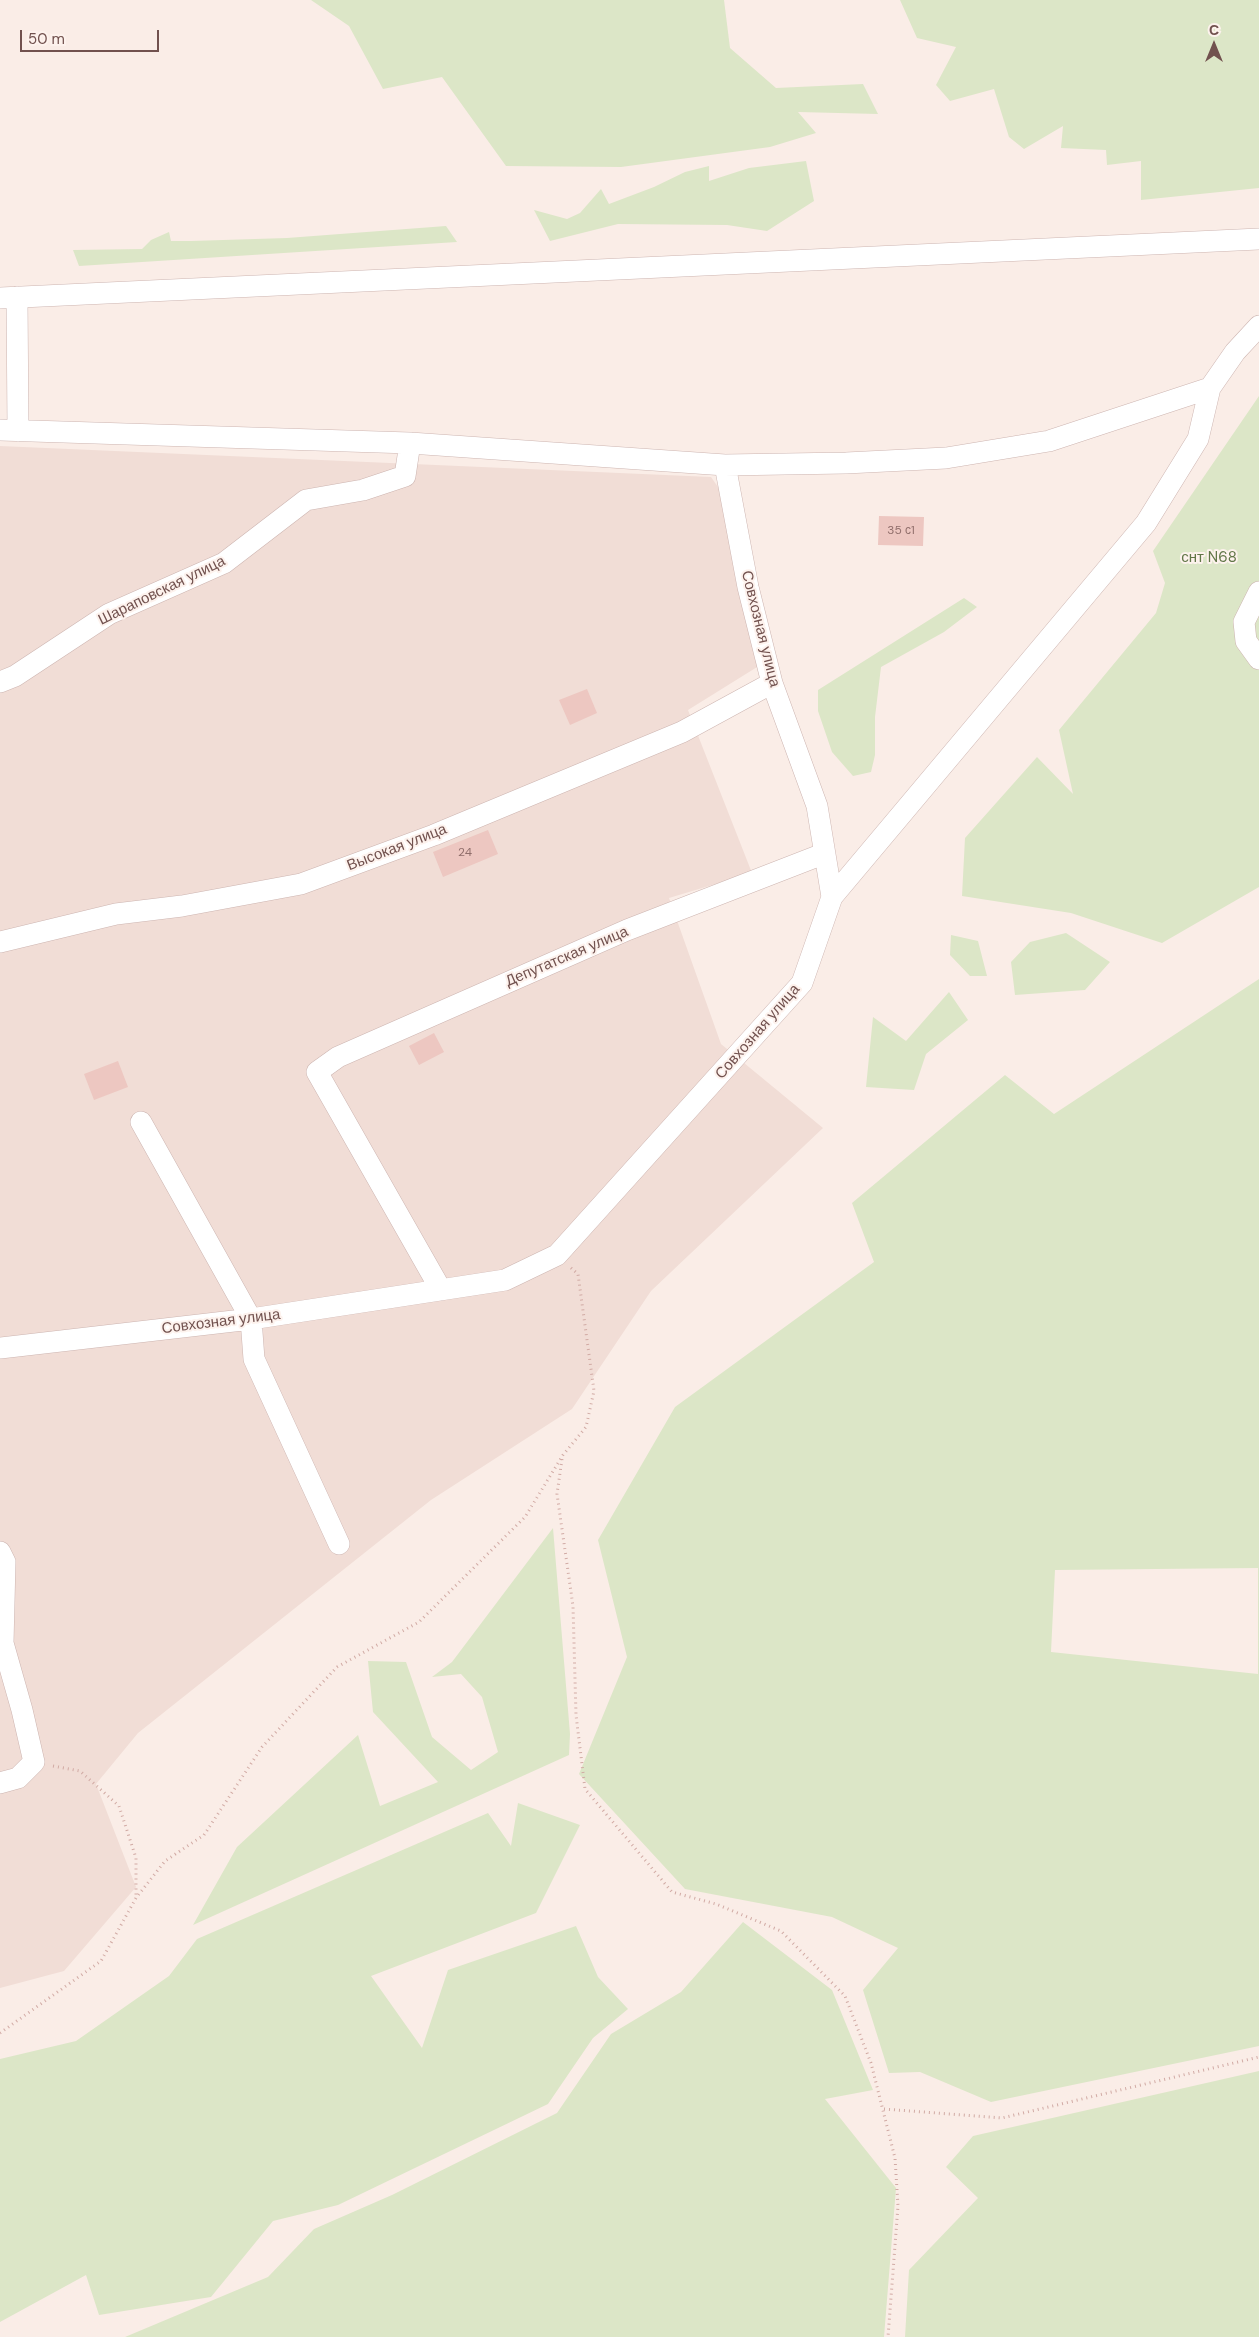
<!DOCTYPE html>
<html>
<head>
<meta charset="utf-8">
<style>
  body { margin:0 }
  #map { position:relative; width:1259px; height:2337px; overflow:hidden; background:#faede7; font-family:"DM Sans",sans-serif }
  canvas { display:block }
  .north { position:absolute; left:1189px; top:20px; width:50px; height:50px; -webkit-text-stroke:4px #fdf2ed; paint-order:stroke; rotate:0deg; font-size:14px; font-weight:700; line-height:20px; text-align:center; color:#71514e }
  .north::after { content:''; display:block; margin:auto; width:18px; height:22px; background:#71514e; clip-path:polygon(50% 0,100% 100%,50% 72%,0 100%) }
  .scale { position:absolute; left:20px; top:30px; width:139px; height:22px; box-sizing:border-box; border:2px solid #71514e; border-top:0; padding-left:6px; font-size:15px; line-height:18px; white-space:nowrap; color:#71514e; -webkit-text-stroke:4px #fdf2ed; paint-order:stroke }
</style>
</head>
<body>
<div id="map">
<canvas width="1259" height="2337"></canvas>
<div class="north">С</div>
<div class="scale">50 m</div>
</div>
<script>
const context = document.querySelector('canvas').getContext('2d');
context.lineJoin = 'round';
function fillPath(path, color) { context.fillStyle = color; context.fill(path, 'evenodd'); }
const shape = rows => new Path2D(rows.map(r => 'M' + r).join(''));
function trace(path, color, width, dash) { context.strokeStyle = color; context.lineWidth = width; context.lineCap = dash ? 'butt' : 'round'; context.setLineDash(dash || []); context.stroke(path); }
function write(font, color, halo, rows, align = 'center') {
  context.font = font + ' "DM Sans",sans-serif'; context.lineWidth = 4; context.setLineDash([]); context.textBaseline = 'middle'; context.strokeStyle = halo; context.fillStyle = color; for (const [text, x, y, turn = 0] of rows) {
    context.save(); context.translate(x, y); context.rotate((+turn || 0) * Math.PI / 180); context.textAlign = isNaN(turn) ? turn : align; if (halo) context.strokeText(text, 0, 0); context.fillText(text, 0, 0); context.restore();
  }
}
const residential = shape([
  [0,446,711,477,744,524,770,659,688,710,752,873,669,898,721,1044,823,1128,651,1291,572,1409,431,1500,138,1733,96,1784,136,1887,64,1971,0,1988]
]);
const green = shape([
  [311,0,724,0,730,48,776,88,863,84,878,114,798,112,816,133,770,147,621,167,506,166,442,77,383,89,349,26],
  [900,0,1259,0,1259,188,1141,200,1141,161,1107,165,1106,150,1061,148,1063,126,1024,149,1009,137,994,89,950,101,936,85,956,47,917,38],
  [806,161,814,201,767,231,727,225,618,224,550,241,534,210,567,219,580,213,601,189,609,204,654,187,685,172,709,166,709,181,749,168],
  [446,226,457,242,79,266,73,250,142,249,151,240,169,232,171,241,191,241,287,238],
  [1259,396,1259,887,1162,943,1071,913,962,896,965,838,1037,757,1073,794,1059,730,1156,613,1165,583,1153,551],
  [964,598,977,607,944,632,881,667,875,717,875,755,871,772,853,776,832,752,818,711,818,690],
  [1066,933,1110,962,1085,990,1015,995,1011,962,1030,942],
  [951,935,978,941,987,976,970,976,950,955],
  [1259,979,1259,2046,991,2102,920,2072,889,2073,863,1990,898,1948,832,1917,685,1889,579,1774,627,1657,598,1540,675,1407,874,1262,852,1203,1005,1075,1054,1114],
  [1258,1568,1258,1674,1051,1652,1055,1570],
  [949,992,968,1020,926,1054,914,1090,866,1087,873,1017,906,1041],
  [553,1528,570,1734,569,1755,193,1925,237,1847,358,1735,380,1806,438,1782,373,1712,368,1661,406,1662,432,1737,471,1770,498,1752,482,1697,461,1674,432,1677,452,1662],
  [518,1803,580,1825,536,1913,371,1976,422,2048,448,1970,576,1926,598,1977,628,2009,593,2038,548,2104,338,2205,273,2221,211,2297,99,2315,86,2275,0,2322,0,2059,76,2041,169,1976,197,1939,488,1813,511,1846],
  [743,1922,832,1990,873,2090,825,2099,896,2188,884,2337,125,2337,268,2277,314,2229,392,2195,557,2113,611,2034,681,1992],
  [1259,2071,1259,2337,905,2337,909,2270,978,2198,946,2167,973,2136]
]);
const building = shape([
  [879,516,924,517,923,546,878,545],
  [587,689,597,713,570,725,559,700],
  [488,830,498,854,443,877,433,852],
  [434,1033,444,1052,419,1065,409,1046],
  [118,1061,128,1087,94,1100,84,1074]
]);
const path = shape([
  [562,1459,557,1494,573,1606,576,1715,585,1789,672,1892,716,1904,781,1931,845,1996,871,2063,895,2158,898,2206,888,2337],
  [53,1766,80,1771,119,1806,136,1858,136,1897],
  [0,2033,101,1961,136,1898,165,1861,204,1835,262,1747,337,1667,419,1622,525,1517,563,1455,586,1427,594,1391,578,1274,570,1267],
  [884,2109,1002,2118,1259,2057]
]);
const minor = shape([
  [17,297,18,431],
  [0,298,1259,239],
  [0,430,410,443,725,465,846,463,946,458,1049,441,1210,388,1235,352,1259,326],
  [1259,592,1244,622,1246,641,1259,659],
  [0,682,15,676,109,614,224,563,306,500,363,490,405,476,410,443],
  [832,897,1146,523,1198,439,1210,388],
  [0,942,116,914,182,906,301,884,434,835,682,732,772,683],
  [141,1122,251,1319,254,1359,339,1544],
  [441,1290,317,1072,338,1057,627,930,823,854],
  [0,1348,251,1319,505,1280,557,1255,802,983,832,897,817,806,772,683,748,587,725,465],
  [0,1552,5,1562,3,1643,22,1710,34,1762,18,1778,0,1783]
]);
const numberNames = [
  ["35 с1",901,531],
  ["24",465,853]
];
const parkNames = [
  ["снт N68",1209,558]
];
const streetNames = [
  ["Шараповская улица",162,591,-26],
  ["Совхозная улица",760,629,76],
  ["Высокая улица",397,848,-21],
  ["Депутатская улица",567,957,-23],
  ["Совхозная улица",758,1032,-49],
  ["Совхозная улица",221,1322,-7]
];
fillPath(residential, '#f1ddd6');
fillPath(green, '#dce6c7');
fillPath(building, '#edc7c1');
trace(minor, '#cdb5b1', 22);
trace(path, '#d1aaa4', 3, [1, 4]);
trace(minor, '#fff', 21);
write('12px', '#906e6b', null, numberNames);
write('15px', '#617647', '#fdf2ed', parkNames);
write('15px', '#71514e', '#fdf2ed', streetNames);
</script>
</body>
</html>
